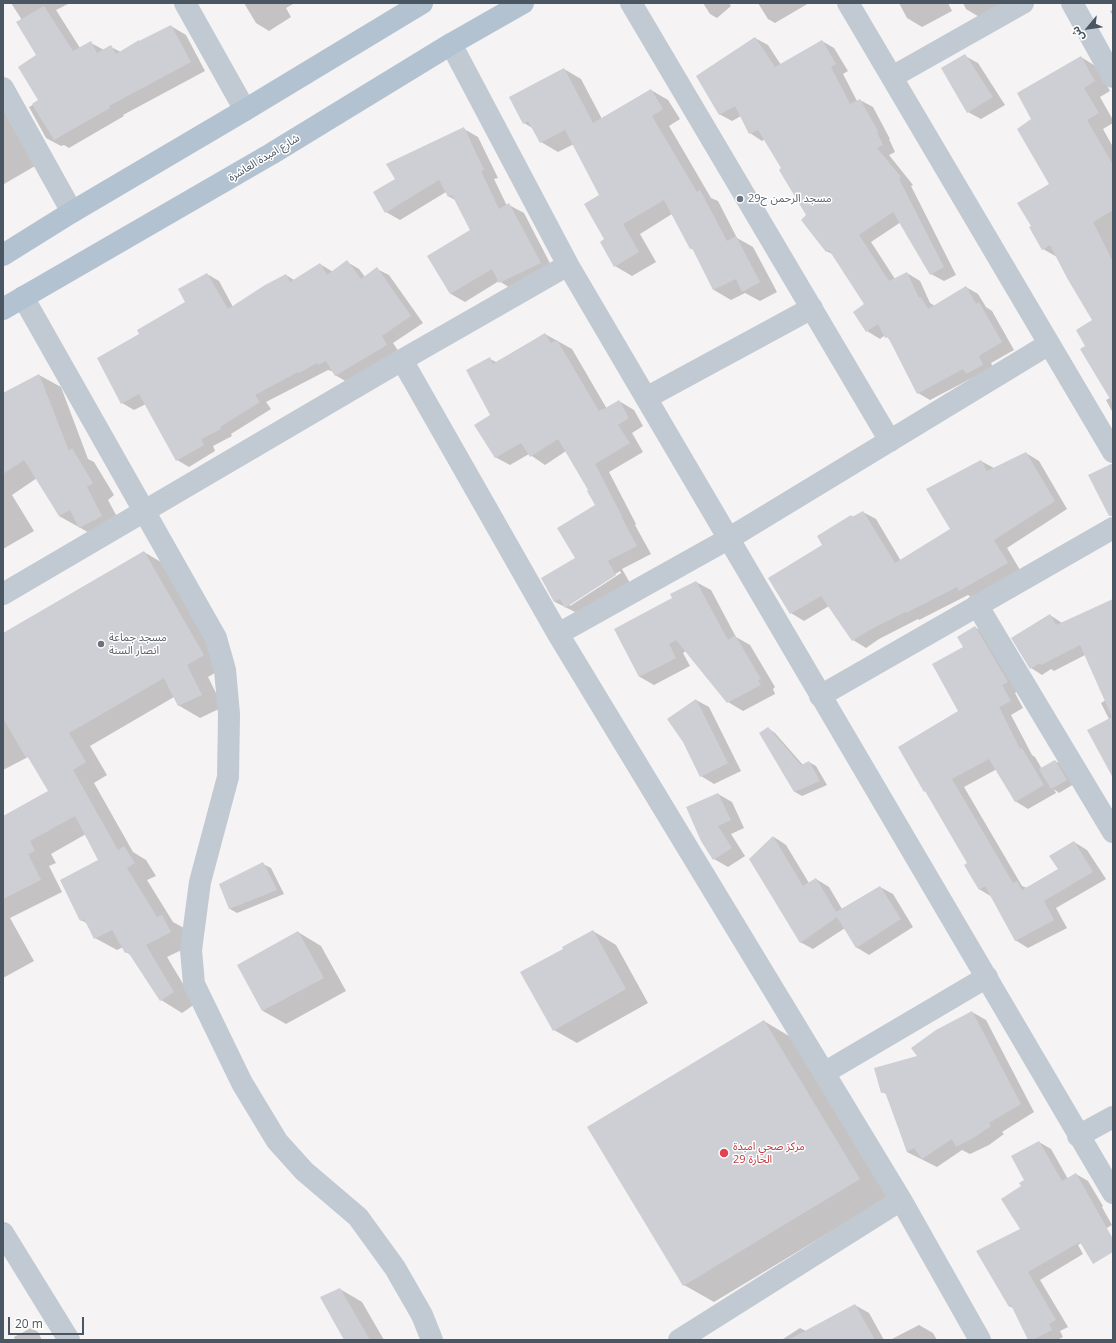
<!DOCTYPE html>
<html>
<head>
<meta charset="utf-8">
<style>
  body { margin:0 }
  #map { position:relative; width:1116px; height:1343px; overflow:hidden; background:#f5f3f3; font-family:"Open Sans","Noto Sans Arabic",sans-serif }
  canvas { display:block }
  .frame { position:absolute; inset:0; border:4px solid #4a5661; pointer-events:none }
  .north { position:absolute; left:1068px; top:8px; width:40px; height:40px; -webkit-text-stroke:3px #fff; paint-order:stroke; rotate:241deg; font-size:11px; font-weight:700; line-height:16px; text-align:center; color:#4a5661 }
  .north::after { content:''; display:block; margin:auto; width:14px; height:18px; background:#4a5661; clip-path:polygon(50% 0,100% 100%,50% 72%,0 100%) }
  .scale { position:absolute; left:8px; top:1317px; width:76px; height:18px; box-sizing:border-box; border:2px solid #4a5661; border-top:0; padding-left:5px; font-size:12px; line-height:14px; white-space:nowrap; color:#4a5661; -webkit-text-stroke:3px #fff; paint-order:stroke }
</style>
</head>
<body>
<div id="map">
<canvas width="1116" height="1343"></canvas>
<div class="frame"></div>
<div class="north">ش</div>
<div class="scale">20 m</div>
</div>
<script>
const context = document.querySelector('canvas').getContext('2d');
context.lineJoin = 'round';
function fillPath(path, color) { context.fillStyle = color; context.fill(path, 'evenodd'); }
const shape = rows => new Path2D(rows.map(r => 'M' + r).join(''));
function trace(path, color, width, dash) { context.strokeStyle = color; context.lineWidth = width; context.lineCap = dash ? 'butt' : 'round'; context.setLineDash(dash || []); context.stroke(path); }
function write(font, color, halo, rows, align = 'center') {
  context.font = font + ' "Open Sans","Noto Sans Arabic",sans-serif'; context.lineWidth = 3; context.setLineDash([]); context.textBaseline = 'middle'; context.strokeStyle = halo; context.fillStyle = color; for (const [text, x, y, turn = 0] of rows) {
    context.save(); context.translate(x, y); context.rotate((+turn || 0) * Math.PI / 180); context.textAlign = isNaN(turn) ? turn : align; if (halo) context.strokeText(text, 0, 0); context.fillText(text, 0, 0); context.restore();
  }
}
const shadow = shape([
  [11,3,70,3,56,10,80,48,91,43,104,50,111,47,121,52,171,26,186,35,205,71,123,115,124,116,69,148,64,145,61,146,46,138,29,107,40,101,38,56,22,20],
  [244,3,295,3,286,8,291,17,269,31,256,23],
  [703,3,729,3,731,6,717,18,710,14],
  [758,3,809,3,775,23,768,19],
  [899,3,948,3,952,11,922,27,907,18],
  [963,3,1007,3,981,18,966,9],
  [1113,10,1113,16,1110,11],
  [755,38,768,45,781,65,822,41,834,48,848,71,843,74,857,101,860,100,873,107,890,139,889,139,895,152,889,155,913,185,911,186,956,275,944,281,931,274,901,222,871,242,895,279,907,273,920,281,930,303,935,306,966,287,978,294,986,307,992,311,1014,350,991,363,995,372,979,380,974,377,930,400,918,393,890,340,885,335,880,339,867,331,854,312,866,305,834,255,826,251,783,169,765,139,762,141,750,133,741,116,732,121,719,114],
  [965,56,978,63,1005,105,981,119,968,112],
  [1081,57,1097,67,1110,91,1100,97,1113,120,1113,123,1103,129,1113,147,1113,413,1106,400,1110,398,1087,346,1093,321,1057,257,1043,249,1050,185,1033,119],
  [564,69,581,79,602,119,651,90,668,100,680,119,669,126,711,198,718,201,737,238,753,247,777,292,760,301,745,293,731,300,714,290,694,250,690,248,672,214,640,234,656,262,632,276,615,266,606,239,600,196,574,144,558,152,541,142,534,129,524,123],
  [3,108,42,162,4,184,3,184],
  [464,129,478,137,498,178,494,179,507,206,509,205,524,213,554,271,515,291,499,281,465,302,451,294,428,257,471,231,455,200,448,196,446,192,400,220,386,212,396,179],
  [347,262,359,269,365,277,377,269,389,275,423,323,393,343,399,352,347,382,335,375,332,371,331,371,328,370,266,402,271,409,231,434,232,436,213,446,215,451,189,467,177,460,146,404,134,410,122,403,140,334,187,302,207,274,219,281,233,307,286,275,294,280,320,264,333,272],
  [545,334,572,349,607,409,619,401,634,410,643,426,632,433,643,452,609,472,636,524,635,525,651,554,622,569,630,583,581,615,555,602,542,579,577,558,596,505,590,491,566,451,545,465,529,454,510,465,495,457,491,416,490,359,496,362],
  [620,571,621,573,570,606,569,604],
  [39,375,61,387,88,459,94,462,114,495,108,500,123,528,102,540,59,516,37,478,12,495,34,531,3,549,3,396,6,392],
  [1026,453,1039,461,1067,509,1007,548,1020,570,973,598,968,595,919,620,918,619,879,639,866,648,853,640,829,606,804,621,791,613,824,545,851,516,854,517,863,512,876,519,901,561,952,530,981,461,994,468],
  [144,552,166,565,225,667,208,677,223,707,200,718,178,705,174,697,90,746,107,775,94,783,133,852,146,860,156,876,147,880,173,922,184,928,192,945,167,957,195,1004,182,1013,161,1000,132,956,126,952,123,947,117,950,95,938,88,924,81,920,100,860,86,834,51,854,56,863,49,866,62,892,10,918,34,961,3,978,3,817,49,791,28,757,3,770,3,634],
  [696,582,711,590,736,637,750,645,775,687,773,689,775,694,743,711,728,702,686,651,683,653,690,666,654,685,640,677,615,630,674,599],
  [1113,600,1113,765,1109,719,1101,703,1106,700,1085,655,1054,671,1051,669,1042,675,1031,668,1050,615,1062,623],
  [975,627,988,635,1021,689,1015,693,1023,708,1011,715,1032,755,1035,757,1042,769,1055,761,1063,765,1074,784,1059,793,1054,789,1056,793,1028,809,1015,801,997,769,964,787,1022,886,1027,888,1059,870,1074,842,1087,850,1106,879,1056,908,1067,928,1028,948,1015,940,992,897,979,889,968,863,927,792,925,791,959,712,965,647],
  [696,700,709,707,741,771,714,784,701,776],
  [768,728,775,733,803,765,809,762,816,766,827,785,802,796,795,792],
  [718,794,732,802,744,828,731,834,745,856,728,867,714,859],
  [774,837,786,845,809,883,816,879,829,887,842,909,880,887,893,894,913,927,869,955,856,947,845,928,813,949,800,942],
  [263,864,271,868,284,894,237,913,230,909],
  [593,931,616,945,648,1003,577,1043,554,1030,564,949],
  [298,932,321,946,346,991,286,1024,263,1011,238,965],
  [972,1012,986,1020,1034,1112,1002,1132,1004,1134,989,1145,970,1154,962,1150,937,1167,907,1152,888,1095,882,1092,919,1056],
  [764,1021,794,1039,890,1196,714,1302,684,1285],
  [1039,1142,1051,1149,1068,1179,1076,1174,1088,1181,1103,1206,1102,1207,1112,1225,1078,1245,1083,1254,1040,1280,1068,1327,1060,1331,1063,1337,1057,1340,1029,1340,1013,1308,1009,1306,1022,1230,1022,1186],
  [340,1289,362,1302,384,1340,346,1340],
  [855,1305,869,1313,884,1340,783,1340,783,1339,800,1328,806,1331],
  [919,1325,933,1333,937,1340,890,1340],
  [31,1328,38,1332,42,1340,15,1340,14,1337]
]);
const building = shape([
  [44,6,73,51,91,41,97,53,111,45,116,54,139,40,139,41,171,25,191,62,109,106,110,108,54,140,32,104,38,100,18,67,36,55,16,22],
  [755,37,775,67,822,40,836,64,831,67,850,104,860,99,878,131,877,132,883,145,877,148,901,177,899,179,944,267,930,275,893,212,859,235,889,281,907,272,919,298,921,297,928,309,966,286,976,304,979,302,1002,342,979,356,983,365,966,374,963,369,917,394,888,337,885,338,878,324,866,332,853,312,864,304,829,250,826,252,801,220,806,215,779,170,781,168,758,130,749,134,735,106,719,115,696,76],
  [965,54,993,97,967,113,941,68],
  [1081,56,1095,81,1084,88,1099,113,1087,120,1113,165,1113,210,1093,222,1113,262,1113,404,1080,349,1085,346,1076,330,1092,320,1067,278,1050,245,1042,250,1029,227,1031,226,1017,203,1049,184,1017,129,1031,119,1017,93],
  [564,68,593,123,651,89,663,109,652,116,697,192,700,190,727,241,736,236,760,282,742,292,736,279,713,290,692,248,690,249,664,200,623,224,639,252,614,267,600,242,604,239,584,204,599,195,565,130,540,143,528,121,523,124,509,97],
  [464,127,484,170,481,171,499,209,509,203,541,263,499,283,492,269,450,294,427,256,470,230,452,195,448,197,439,180,385,213,373,192,395,179,386,164],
  [347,260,361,279,377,267,411,316,382,336,387,345,335,376,326,361,318,365,317,363,299,373,298,372,255,395,260,402,220,427,221,429,201,439,204,445,176,461,139,394,121,404,97,358,139,334,137,330,185,302,178,289,207,273,228,309,265,285,286,274,290,282,320,263,327,275],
  [545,333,551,343,557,340,599,411,602,409,602,410,619,400,629,418,618,425,630,443,595,464,622,516,621,516,637,546,608,561,616,575,565,608,560,599,554,602,541,578,575,558,557,528,595,505,587,491,588,490,558,439,530,457,521,443,495,458,474,425,490,415,466,370,490,357,493,364],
  [39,374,69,451,72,448,93,483,87,487,102,516,79,528,70,510,59,516,24,460,3,474,3,393],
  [1026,452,1055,501,994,540,1008,563,959,591,957,587,906,613,905,612,866,632,852,641,821,596,790,614,768,578,822,545,817,536,851,515,852,517,863,511,895,563,950,529,926,489,981,460,987,471],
  [1111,464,1113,464,1113,516,1109,516,1088,475],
  [144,551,204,655,187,665,202,695,178,706,164,678,69,733,86,762,73,770,118,850,124,846,135,863,127,868,157,917,162,915,171,932,146,945,174,992,160,1001,128,952,125,953,112,930,94,939,84,919,80,921,60,880,98,860,75,816,30,841,35,851,28,854,41,880,3,899,3,816,48,791,28,757,26,758,3,718,3,633],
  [696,581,728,640,735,635,761,679,758,680,761,685,727,703,676,640,669,644,676,658,639,677,614,629,672,598,670,594],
  [1113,599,1113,778,1087,730,1112,717,1080,645,1041,665,1040,663,1030,669,1011,638,1050,614,1056,625],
  [975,626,1008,682,1002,685,1011,701,999,707,1020,749,1022,748,1044,785,1015,802,989,759,952,779,1013,883,1017,881,1022,890,1058,869,1049,856,1074,841,1093,872,1044,901,1054,920,1015,941,985,886,979,890,964,865,967,863,925,791,924,792,898,747,958,711,932,664,963,647,957,637],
  [696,699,728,763,700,777,683,742,667,719],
  [768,727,801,765,809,761,820,781,794,792,759,733],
  [1055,760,1067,780,1051,789,1039,769],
  [718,793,731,820,718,826,732,848,713,860,701,841,686,807],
  [773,836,803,886,816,878,836,912,880,886,901,919,856,948,837,917,800,943,749,859],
  [263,862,277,890,229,909,219,884],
  [593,930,626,989,553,1031,520,972,563,949,562,947],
  [298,931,324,978,262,1011,237,965],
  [972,1011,1021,1104,989,1123,991,1126,975,1137,956,1147,952,1139,922,1159,914,1148,907,1152,885,1092,881,1093,874,1068,917,1056,911,1048,936,1030],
  [764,1020,860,1179,683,1286,587,1127],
  [1039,1141,1062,1181,1076,1173,1113,1239,1113,1252,1093,1264,1080,1242,1028,1272,1056,1320,1049,1324,1052,1330,1032,1340,1028,1340,1011,1305,1009,1307,976,1251,1020,1229,1001,1199,1021,1186,1019,1183,1024,1180,1011,1156],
  [340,1288,370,1340,344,1340,320,1297],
  [855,1304,875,1340,788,1340]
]);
const minor = shape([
  [185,3,245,110],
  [631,3,890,441],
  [848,3,1113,452],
  [1072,3,1113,77],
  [451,44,568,265,1113,1193],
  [892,77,1023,3],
  [3,88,72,212],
  [23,297,216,638,225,670,229,714,228,777,200,882,191,950,194,984,242,1083,277,1141,304,1171,358,1217,395,1268,422,1315,432,1340],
  [402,360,558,634,901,1200,980,1340],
  [646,398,812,308],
  [3,594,402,360,568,265],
  [977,605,1113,832],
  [558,634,728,539,1049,344],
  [820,696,1113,528],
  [824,1073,987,977],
  [1078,1136,1113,1117],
  [3,1233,69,1340],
  [679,1340,901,1200]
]);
const major = shape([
  [3,255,72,212,245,110,422,3],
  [3,309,271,154,451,44,523,3]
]);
const markers = [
  [740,199,4,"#6b7280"],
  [101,644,4,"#6b7280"],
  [724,1153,5,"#e0444e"]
];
const streetNames = [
  ["شارع امبدة العاشرة",264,158,-31]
];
const worshipNames = [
  ["مسجد الرحمن ح29",748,199],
  ["مسجد جماعة",109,638],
  ["انصار السنة",109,651]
];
const healthNames = [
  ["مركز صحي امبدة",733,1147],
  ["الحارة 29",733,1160]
];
fillPath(shadow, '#0003');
fillPath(building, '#cdcfd5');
trace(minor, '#c1cad2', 22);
trace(major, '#b3c2d1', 22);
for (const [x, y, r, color] of markers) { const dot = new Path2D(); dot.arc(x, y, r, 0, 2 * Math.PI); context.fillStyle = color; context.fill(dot); trace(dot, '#fff', 1.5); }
write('11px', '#4a5661', '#fff', streetNames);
write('11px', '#5b616d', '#fff', worshipNames, 'left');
write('11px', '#be3a42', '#fff', healthNames, 'left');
</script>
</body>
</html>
